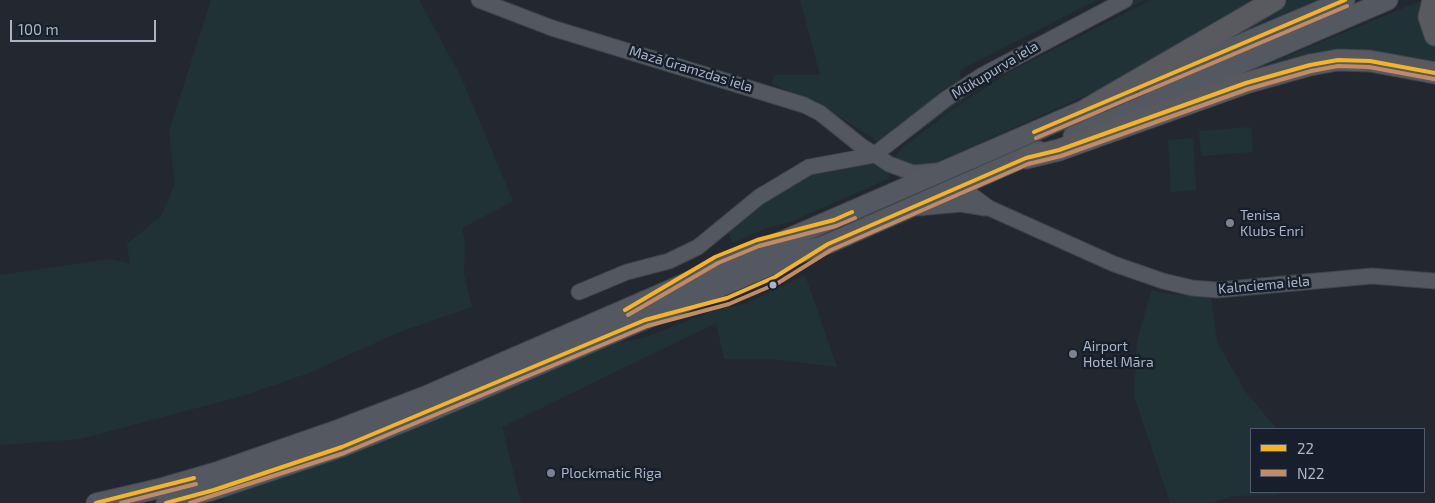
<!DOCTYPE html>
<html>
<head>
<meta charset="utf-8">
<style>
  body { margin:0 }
  #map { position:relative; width:1435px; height:503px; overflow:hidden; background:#232830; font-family:"Exo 2",sans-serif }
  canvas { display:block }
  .legend { position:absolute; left:1250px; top:428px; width:175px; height:65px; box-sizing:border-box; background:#161f2b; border:1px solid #515b69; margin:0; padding:6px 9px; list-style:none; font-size:15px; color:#aab4c5 }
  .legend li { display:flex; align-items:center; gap:10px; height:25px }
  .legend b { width:25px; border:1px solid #515b69 }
  .scale { position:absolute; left:10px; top:20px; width:146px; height:22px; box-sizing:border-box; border:2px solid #aab4c5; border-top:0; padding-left:6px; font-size:15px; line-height:18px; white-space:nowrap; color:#aab4c5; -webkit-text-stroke:4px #161f2b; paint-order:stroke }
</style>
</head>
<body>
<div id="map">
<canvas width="1435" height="503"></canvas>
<ul class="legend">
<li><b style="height:6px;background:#f4b427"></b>22</li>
<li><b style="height:6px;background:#c18c65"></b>N22</li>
</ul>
<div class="scale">100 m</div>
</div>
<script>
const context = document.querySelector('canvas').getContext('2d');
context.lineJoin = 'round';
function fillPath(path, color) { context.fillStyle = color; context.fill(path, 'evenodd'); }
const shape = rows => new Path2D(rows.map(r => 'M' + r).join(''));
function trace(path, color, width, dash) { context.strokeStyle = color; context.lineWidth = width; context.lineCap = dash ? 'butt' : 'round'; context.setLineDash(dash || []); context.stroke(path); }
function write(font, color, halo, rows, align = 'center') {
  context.font = font + ' "Exo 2",sans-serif'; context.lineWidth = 5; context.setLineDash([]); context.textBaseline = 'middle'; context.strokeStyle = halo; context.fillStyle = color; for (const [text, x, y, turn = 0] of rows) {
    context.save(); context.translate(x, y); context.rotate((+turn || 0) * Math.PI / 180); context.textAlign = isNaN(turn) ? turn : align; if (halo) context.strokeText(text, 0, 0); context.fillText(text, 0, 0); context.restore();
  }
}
const green = shape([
  [211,0,419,0,461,77,513,201,462,228,465,242,464,275,472,307,397,333,309,373,242,396,80,439,0,445,0,275,110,259,130,264,127,244,161,216,175,184,169,131],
  [800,0,1097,0,960,70,961,79,880,143,828,109,771,83,775,75,820,75],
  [1135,0,1145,0,997,76,895,149,897,144,947,105,1014,62],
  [1151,0,1264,0,1098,90,935,163,920,167,901,162,895,156,903,147,956,107,1009,72],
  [1290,0,1325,0,1193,58,1265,17],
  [1423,0,1435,44,1435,64,1404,59,1209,88],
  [1251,127,1253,152,1201,156,1199,131],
  [1193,138,1196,190,1171,192,1168,140],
  [868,162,886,168,889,175,888,179,790,222,764,229,733,243,726,229,801,175],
  [805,275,837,367,773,359,724,359,716,323,502,427,521,503,218,503,229,496,360,451,614,343,643,338,715,310,745,304],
  [1152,289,1160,293,1211,298,1217,342,1245,391,1277,429,1251,429,1251,492,1279,492,1277,495,1232,496,1212,503,1170,503,1134,396,1137,340]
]);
const minor = shape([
  [479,0,552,28,804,105,820,113,860,145,889,164,913,173,935,171],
  [973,181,968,191,970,194,989,208,1114,264,1163,281,1192,288,1217,290,1372,276,1435,281],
  [918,208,961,204,985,208],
  [579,292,627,272,669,261,698,247,759,197,809,167,874,155,946,99,981,76,1125,0]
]);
const major = shape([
  [1146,84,1345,0],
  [1073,136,1388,0],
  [96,503,157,489,219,471,334,431,430,394,1100,103],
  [166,503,214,490,342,447,436,409,802,252,828,244,1039,151]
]);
const highway = shape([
  [1433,0,1429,17,1435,35],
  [1087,109,1275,0],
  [1026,158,1059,150,1246,83,1310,65,1338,60,1370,61,1435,73]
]);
const bus1 = shape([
  [1034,132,1345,0],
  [625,310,715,257,757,240,834,220,852,212],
  [96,503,194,478],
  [166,503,214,490,342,447,645,320,727,298,775,277,828,244,1026,158,1059,150,1246,83,1310,65,1338,60,1370,61,1435,73]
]);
const bus2 = shape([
  [1036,138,1347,6],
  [628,315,718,263,759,246,836,226,855,218],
  [121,503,196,484],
  [190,503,344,453,647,326,729,304,778,283,831,250,1028,164,1061,156,1248,89,1311,71,1338,66,1369,67,1434,79]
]);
const markers = [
  [1230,223,5,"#7b8391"],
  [773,285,4.5,"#aab4c5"],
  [1073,354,5,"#7b8391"],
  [551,473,5,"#7b8391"]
];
const streetNames = [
  ["Mazā Gramzdas iela",691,69,17],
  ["Mūkupurva iela",995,70,-31],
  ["Kalnciema iela",1264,285,-5]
];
const poiNames = [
  ["Tenisa",1240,215],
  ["Klubs Enri",1240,231],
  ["Airport",1083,346],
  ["Hotel Māra",1083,362],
  ["Plockmatic Riga",561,473]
];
fillPath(green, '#203236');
trace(minor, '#3f434a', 17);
trace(major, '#40454e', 21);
trace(highway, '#3f444c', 23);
trace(minor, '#525760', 15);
trace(major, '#545961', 19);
trace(highway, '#585a5f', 21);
trace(bus1, '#f4b427', 4);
trace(bus2, '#c18c65', 4);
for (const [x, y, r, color] of markers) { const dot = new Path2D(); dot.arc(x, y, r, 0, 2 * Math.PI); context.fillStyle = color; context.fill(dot); trace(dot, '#161f2b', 2); }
write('14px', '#aab4c5', '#161f2b', streetNames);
write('14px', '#aab4c5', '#161f2b', poiNames, 'left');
</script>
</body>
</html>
